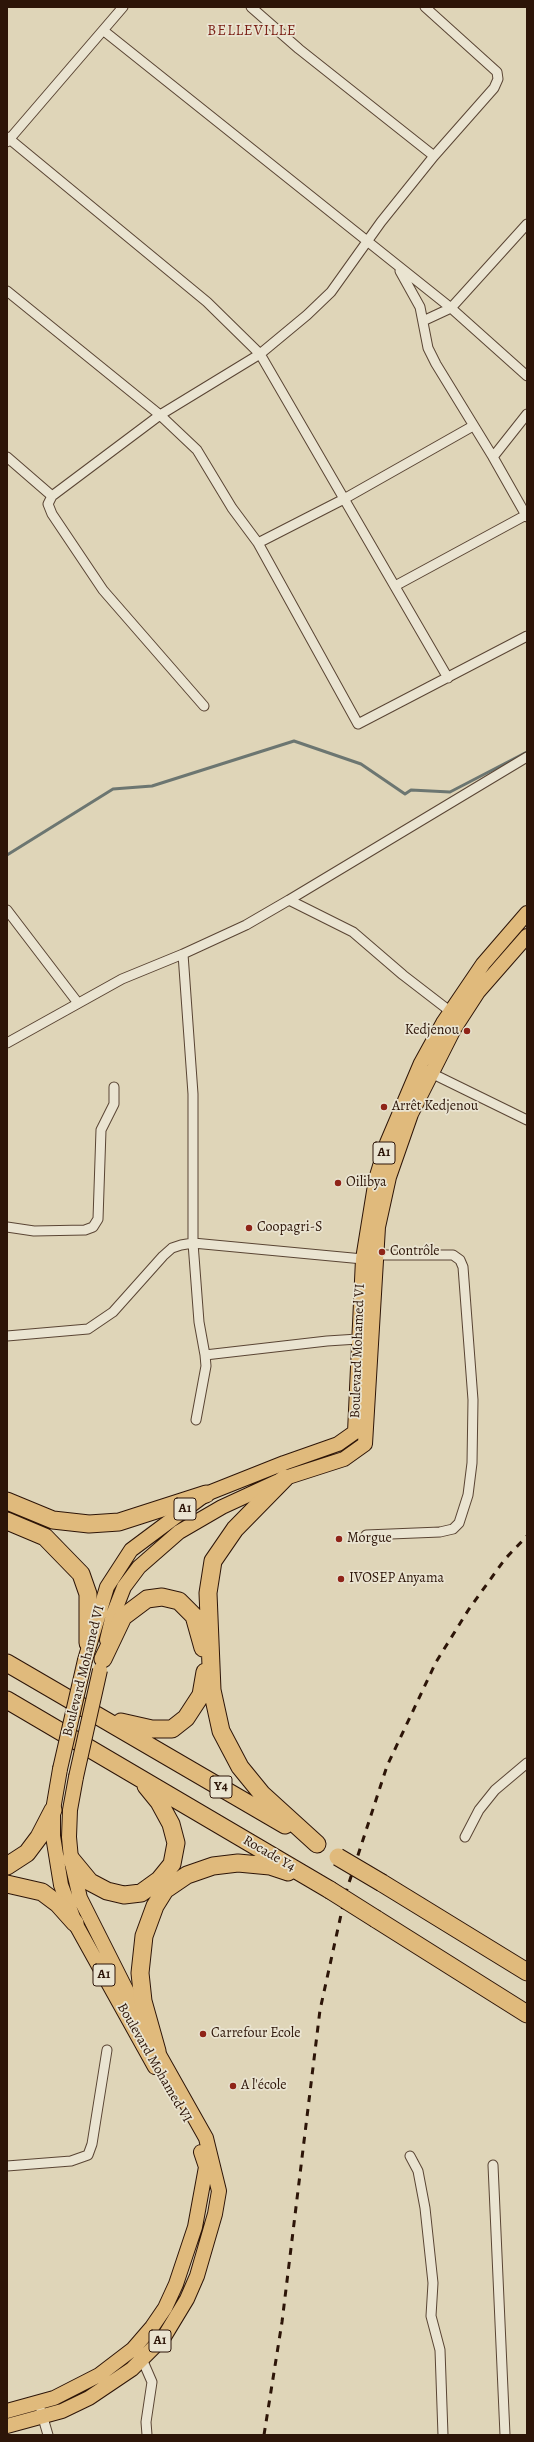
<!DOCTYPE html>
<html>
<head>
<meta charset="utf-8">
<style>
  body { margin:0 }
  #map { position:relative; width:534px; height:2442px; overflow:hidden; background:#dfd5b8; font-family:Alegreya,serif }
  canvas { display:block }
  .frame { position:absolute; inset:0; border:8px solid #2d1508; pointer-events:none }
</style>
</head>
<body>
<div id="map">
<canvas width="534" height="2442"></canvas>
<div class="frame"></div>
</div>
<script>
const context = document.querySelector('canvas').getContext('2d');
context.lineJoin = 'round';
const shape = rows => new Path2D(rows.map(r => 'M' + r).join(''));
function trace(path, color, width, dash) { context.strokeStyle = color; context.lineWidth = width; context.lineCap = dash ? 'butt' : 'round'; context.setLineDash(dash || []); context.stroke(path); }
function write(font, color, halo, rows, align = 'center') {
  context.font = font + ' Alegreya,serif'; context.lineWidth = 3.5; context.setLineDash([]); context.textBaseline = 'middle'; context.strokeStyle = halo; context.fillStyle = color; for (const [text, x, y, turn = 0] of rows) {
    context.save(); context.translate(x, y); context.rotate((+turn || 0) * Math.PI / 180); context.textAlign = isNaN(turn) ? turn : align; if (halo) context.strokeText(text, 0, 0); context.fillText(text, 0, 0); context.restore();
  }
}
const stream = shape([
  [7,855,113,789,152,786,294,741,361,764,405,794,411,790,450,792,527,752]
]);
const street = shape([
  [251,7,299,49,434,156],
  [104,31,451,308,527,376],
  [7,137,207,302,260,354,448,678],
  [7,142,123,7],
  [400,271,420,307,428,348,436,364,493,457,527,517],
  [7,291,160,415,197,450,232,508,258,543],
  [423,321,451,308,527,224],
  [473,426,344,499,258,543,358,724,527,636],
  [7,457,52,496],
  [493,457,527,414],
  [395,586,526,515],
  [204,706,103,590,52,514,48,504,52,496,160,415,260,354,307,315,331,292,381,222,434,156,494,88,498,79,497,72,425,7],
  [289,900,527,757],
  [7,910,78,1003],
  [183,954,193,1094,193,1243,199,1322,205,1355],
  [7,1043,122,979,183,954,246,925,289,900,353,932,403,975,451,1012],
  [431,1073,527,1120],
  [7,1227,34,1231,85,1230,93,1227,98,1219,101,1130,114,1104,114,1087],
  [7,1336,88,1329,113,1312,163,1256,172,1248,181,1245,193,1243,363,1259],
  [196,1420,206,1366,205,1355,327,1341,358,1339],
  [366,1535,440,1532,453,1529,459,1523,468,1495,472,1463,473,1400,463,1267,460,1260,453,1255,376,1255],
  [465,1837,479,1810,495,1790,527,1763],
  [410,2156,418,2171,425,2208,433,2283,431,2316,440,2350,443,2435],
  [493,2165,505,2435],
  [7,2166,71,2161,88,2155,92,2144,107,2050],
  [142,2359,152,2382,146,2422,147,2435],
  [41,2411,48,2435]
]);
const primary = shape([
  [107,1640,113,1615,124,1587,139,1567,179,1532,222,1507,285,1478,344,1459,365,1444,378,1227,389,1177,411,1114,454,1029,478,992,527,936],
  [85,1660,107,1587,131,1550,206,1494,284,1463,338,1444,355,1432,363,1259,376,1179,387,1143,421,1063,443,1023,483,964,527,913],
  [60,1769,53,1810,53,1836,61,1885,75,1923,155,2067],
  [7,2411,54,2398,99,2375,133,2349,152,2327,165,2308,176,2284,195,2227,206,2167,201,2152],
  [7,2426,62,2411,89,2398,132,2369,164,2337,187,2299,197,2276,215,2214,219,2191,206,2138,157,2051,80,1898,71,1859,69,1837,70,1810,76,1777]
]);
const highway = shape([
  [285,1478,235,1529,213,1561,208,1593,212,1690,221,1731,240,1767,262,1794,317,1844],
  [7,1501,53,1520,89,1524,119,1522,206,1494],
  [7,1521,45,1537,81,1574,88,1594,88,1643],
  [103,1659,123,1617,147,1599,162,1597,179,1601,194,1616,203,1648],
  [7,1663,285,1825],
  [7,1700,330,1890],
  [121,1722,152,1729,172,1729,186,1718,201,1695,205,1672],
  [71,1859,90,1882,107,1891,124,1895,141,1893,159,1880,172,1864,176,1843,171,1824,159,1802,146,1786],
  [7,1866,27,1853,39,1837,53,1810],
  [382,1883,527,1972],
  [7,1884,42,1892,58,1904,75,1923],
  [376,1919,527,2014],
  [157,2051,143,2001,140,1973,144,1936,155,1906,165,1890,187,1875,213,1866,238,1863,270,1866,288,1872]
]);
const rail = shape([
  [264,2435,282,2322,320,2010,346,1892,387,1766,436,1662,469,1609,505,1559,527,1536]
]);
const primaryBridge = shape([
  [60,1769,85,1660],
  [76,1777,100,1670]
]);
const highwayBridge = shape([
  [338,1857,382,1883],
  [330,1890,376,1919]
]);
const markers = [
  [467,1031,4,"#8f2418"],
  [384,1107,4,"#8f2418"],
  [338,1183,4,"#8f2418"],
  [249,1228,4,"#8f2418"],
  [382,1252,4,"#8f2418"],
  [339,1539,4,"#8f2418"],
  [341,1579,4,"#8f2418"],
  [203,2034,4,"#8f2418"],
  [233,2086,4,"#8f2418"]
];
const shields = [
  [384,1153,22],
  [185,1509,22],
  [221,1787,22],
  [104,1975,22],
  [160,2341,22]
];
const shieldNames = [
  ["A1",384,1153],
  ["A1",185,1509],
  ["Y4",221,1787],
  ["A1",104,1975],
  ["A1",160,2341]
];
const poiNames = [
  ["Kedjenou",459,1031,"right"],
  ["Arrêt Kedjenou",392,1107],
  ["Oilibya",346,1183],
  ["Coopagri-S",257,1228],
  ["Contrôle",390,1252],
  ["Morgue",347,1539],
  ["IVOSEP Anyama",349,1579],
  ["Carrefour Ecole",211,2034],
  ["A l'école",241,2086]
];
const streetNames = [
  ["Boulevard Mohamed VI",358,1351,-88],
  ["Boulevard Mohamed VI",84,1671,-76],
  ["Rocade Y4",269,1854,30],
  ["Boulevard Mohamed VI",154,2063,60]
];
const neighbourhoodNames = [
  ["BELLEVILLE",252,31]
];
trace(stream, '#6c7671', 3);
trace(street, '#5a4534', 11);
trace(primary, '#2d1508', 16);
trace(highway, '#2d1508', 19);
trace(street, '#eae4d1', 9);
trace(primary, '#e0ba7c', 14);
trace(highway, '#e0ba7c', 17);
trace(rail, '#2d1508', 3, [7, 7]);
trace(primaryBridge, '#2d1508', 16, []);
trace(highwayBridge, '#2d1508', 19, []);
trace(primaryBridge, '#e0ba7c', 14);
trace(highwayBridge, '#e0ba7c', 17);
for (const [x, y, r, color] of markers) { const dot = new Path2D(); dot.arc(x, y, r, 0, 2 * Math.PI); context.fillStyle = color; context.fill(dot); trace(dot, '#eae4d1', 1.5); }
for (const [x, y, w] of shields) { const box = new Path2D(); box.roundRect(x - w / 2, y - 11, w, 22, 3); context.fillStyle = '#eae4d1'; context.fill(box); trace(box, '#2d1508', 1); }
write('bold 13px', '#2d1508', null, shieldNames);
write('14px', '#2d1508', '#eae4d1', poiNames, 'left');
write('14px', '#2d1508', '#eae4d1', streetNames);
context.letterSpacing = '1px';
write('15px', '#7a1f14', '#eae4d1', neighbourhoodNames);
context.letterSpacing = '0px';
</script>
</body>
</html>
